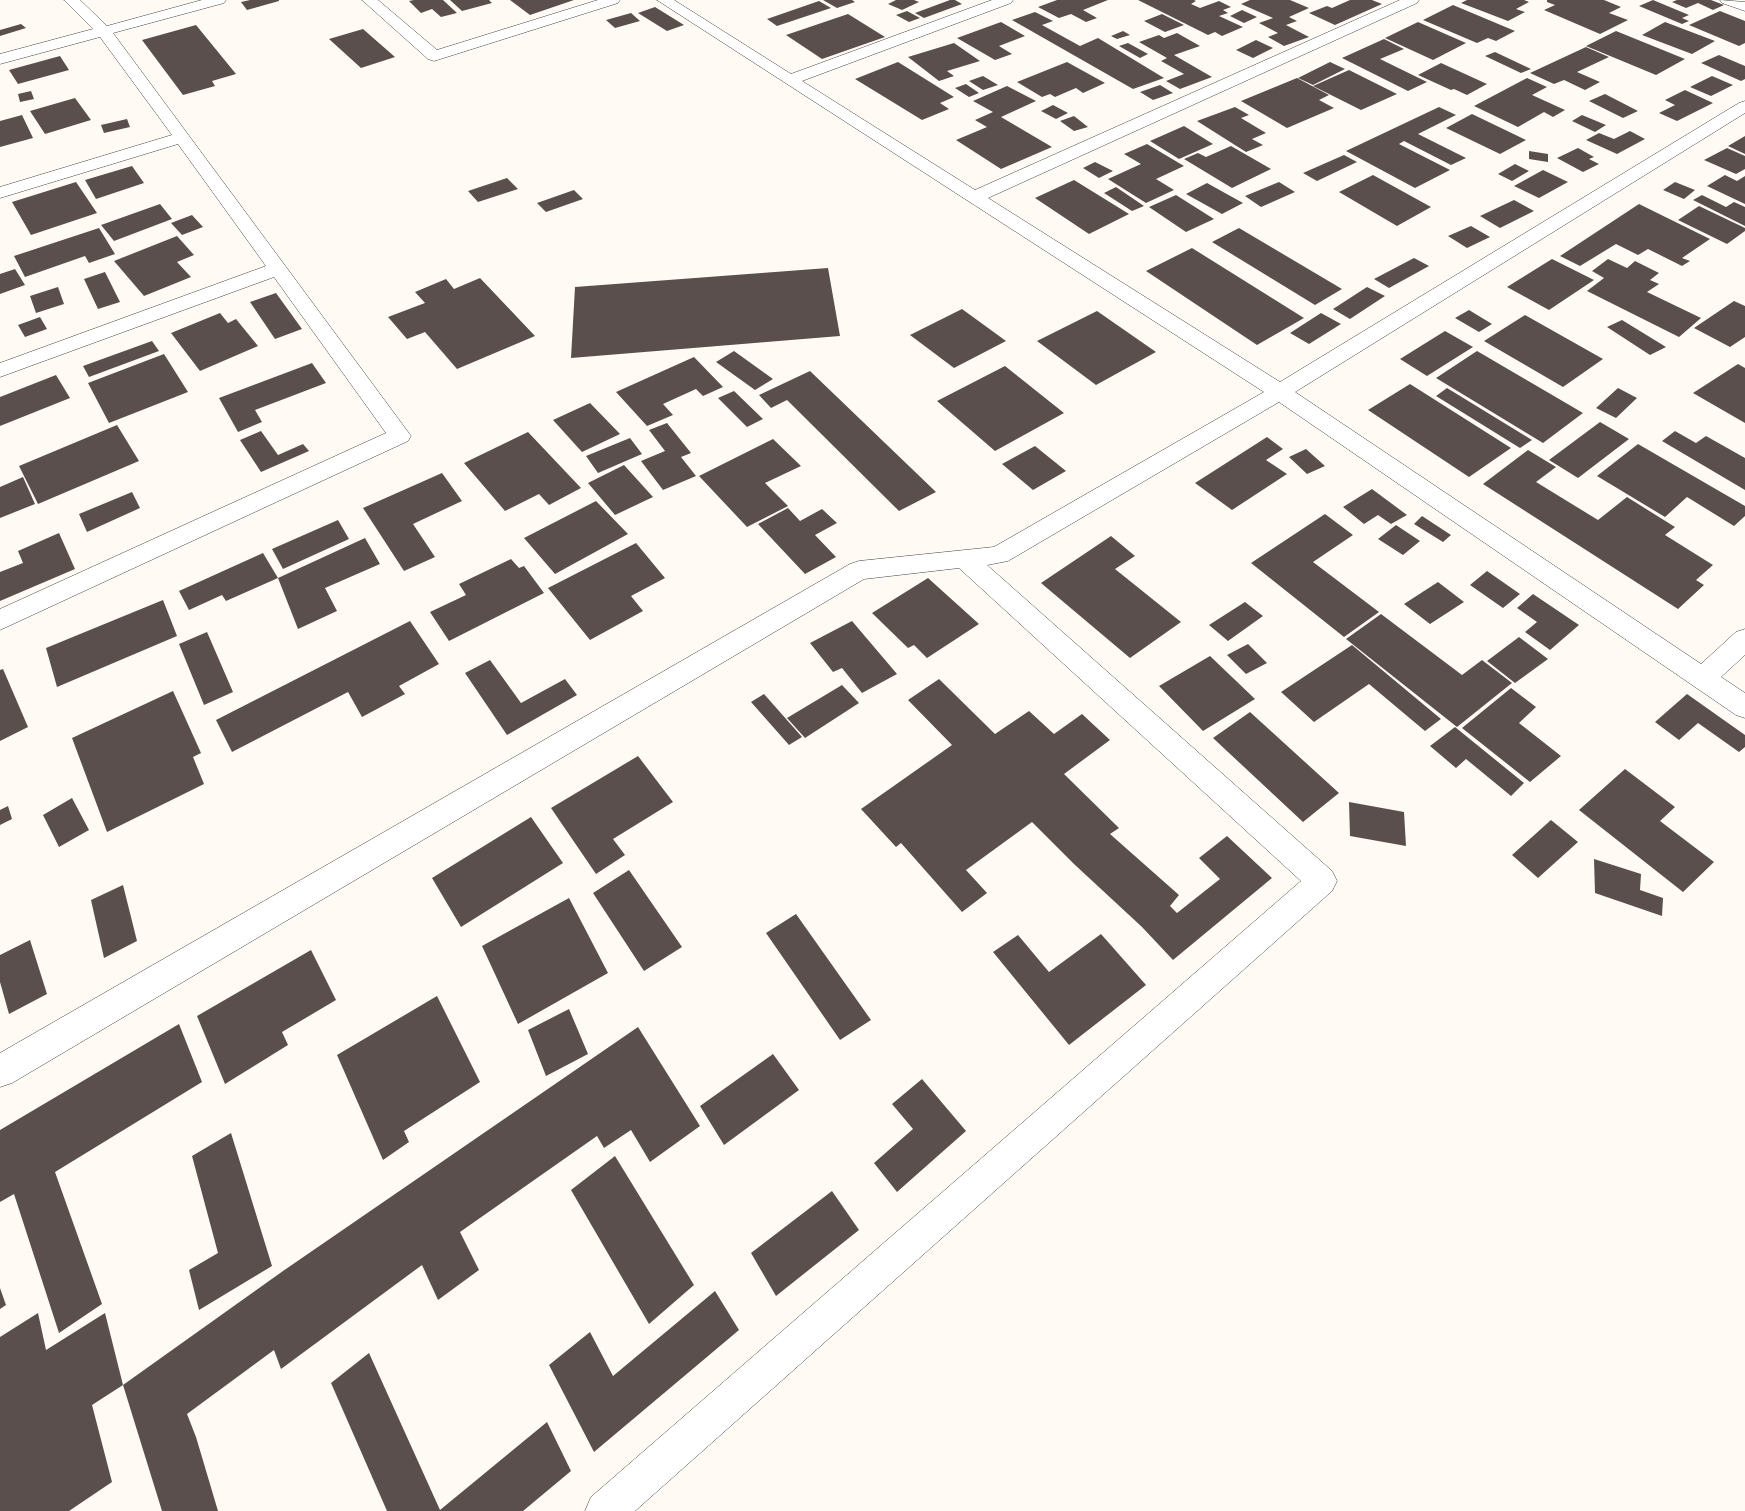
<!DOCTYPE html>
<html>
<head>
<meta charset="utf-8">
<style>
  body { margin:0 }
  canvas { display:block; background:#fffbf4 }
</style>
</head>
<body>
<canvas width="1745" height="1511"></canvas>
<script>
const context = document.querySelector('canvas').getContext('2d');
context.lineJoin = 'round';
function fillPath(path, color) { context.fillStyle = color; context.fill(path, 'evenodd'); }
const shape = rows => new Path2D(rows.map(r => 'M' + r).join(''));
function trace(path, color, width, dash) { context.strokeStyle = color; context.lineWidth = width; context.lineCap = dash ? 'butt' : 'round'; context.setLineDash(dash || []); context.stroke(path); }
const building = shape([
  [250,0,279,0,279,1,247,10,241,2],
  [414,0,443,0,457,13,441,17,432,9,421,13,409,1],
  [450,0,489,0,492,3,462,11],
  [510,0,574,0,530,15],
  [823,0,852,0,855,2,837,8],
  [896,0,914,0,919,2,902,10,888,4],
  [950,0,955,0,962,4,924,18,915,13],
  [1057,0,1108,0,1083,10,1097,18,1086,22,1071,14,1059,18,1038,7],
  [1138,0,1194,0,1196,1,1191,4,1200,8,1219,1,1231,7,1223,10,1228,13,1219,16,1243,27,1222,36,1215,32,1208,35],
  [1250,0,1290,0,1309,8,1289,17,1297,21,1286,25,1309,37,1284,46,1268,37,1278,33,1259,23,1273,18,1241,4],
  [1350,0,1372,0,1382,4,1335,25,1309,13,1327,6,1332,8],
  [1467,0,1524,0,1529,2,1516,9,1525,12,1508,21,1461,3],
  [1547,0,1604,0,1621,7,1609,13,1628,20,1600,34,1544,10,1555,5,1547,2],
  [1653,0,1689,15,1682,18,1689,21,1682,24,1639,6],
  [1677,0,1711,0,1724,5,1713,10,1698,3,1686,8,1672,2],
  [819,1,831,8,777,26,767,19],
  [1453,5,1515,31,1496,41,1488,38,1477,43,1423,20],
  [655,7,684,25,667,31,638,13],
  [1242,10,1257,17,1244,23,1230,16],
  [907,11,920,18,909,22,896,15],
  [1720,11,1745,21,1745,43,1739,46,1689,25],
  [1035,12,1053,21,1042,25,1080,46,1098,38,1164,78,1133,89,1012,20],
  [631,13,640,21,615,28,606,20],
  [848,14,885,37,822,59,786,35],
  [1162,14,1184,25,1165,32,1144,21],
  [1001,22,1025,36,999,46,1012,54,995,60,957,38],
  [1418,22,1466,43,1433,60,1385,38],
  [1665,22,1715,41,1692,54,1642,35],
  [21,24,26,28,0,36,0,30],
  [196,25,236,74,212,81,215,86,183,95,142,40],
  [363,29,395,57,361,68,329,39],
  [1123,31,1130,35,1117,39,1111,36],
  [1616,31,1685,59,1656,75,1586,46],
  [1177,33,1200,46,1174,55,1212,77,1180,89,1166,81,1184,74,1161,61,1167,58,1139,42,1159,35,1164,38],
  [1384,39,1404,49,1380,59,1427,82,1408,91,1342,58],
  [1256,40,1273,48,1253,58,1236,50],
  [954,43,980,61,947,71,954,76,939,81,908,57],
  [1128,43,1148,54,1140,58,1119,46],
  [1586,47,1609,57,1577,72,1600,82,1585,90,1564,80,1554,84,1530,73],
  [1495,52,1531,69,1521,73,1485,56],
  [1719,55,1745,66,1745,79,1741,81,1701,63],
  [60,56,69,70,18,84,9,70],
  [898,62,954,97,940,103,949,109,922,120,855,79],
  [1067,62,1105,83,1083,93,1076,88,1055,97,1050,94,1042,97,1017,82],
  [1330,62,1345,69,1313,85,1298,78],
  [1441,63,1487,84,1467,95,1454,89,1451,90,1418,75],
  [1349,70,1397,94,1361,110,1313,86],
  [983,76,998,85,983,90,969,81],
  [1712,76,1733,85,1711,96,1690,87],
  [1297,78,1329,95,1319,100,1334,108,1287,128,1241,101],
  [1527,78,1547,87,1532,95,1565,110,1553,117,1544,112,1518,127,1474,106],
  [966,84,979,93,969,97,955,88],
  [1160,85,1173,93,1153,100,1140,92],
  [1007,86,1036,101,1001,117,1052,147,1001,169,956,140,987,127,975,120,993,112,973,101],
  [1685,90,1713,103,1677,121,1659,113,1675,105,1665,100],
  [31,91,34,99,20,102,18,94],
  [1605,94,1638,111,1623,118,1589,101],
  [75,98,91,120,45,134,30,111],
  [1053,105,1068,113,1056,119,1041,111],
  [1235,107,1249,115,1241,118,1266,133,1252,139,1263,145,1246,152,1197,121],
  [1439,107,1456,115,1418,134,1466,158,1451,165,1404,141,1399,144,1450,170,1415,188,1346,151],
  [1472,114,1526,140,1500,154,1446,128],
  [22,115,33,138,0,147,0,121],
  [1582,115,1606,125,1595,132,1572,121],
  [1074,116,1088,127,1074,131,1060,121],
  [127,119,130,127,104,133,101,125],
  [1184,126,1213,144,1179,159,1150,141],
  [1630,131,1645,139,1617,154,1586,140,1599,133,1614,139],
  [1745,136,1745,154,1728,146],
  [1147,144,1184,166,1156,179,1174,190,1146,203,1108,179,1141,164,1124,154],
  [1231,146,1271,169,1232,188,1184,159,1198,153,1206,157],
  [1578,148,1594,157,1589,159,1599,164,1583,172,1557,158],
  [1727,148,1745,156,1745,169,1736,174,1704,160],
  [1529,151,1548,154,1548,162,1529,159],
  [1344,155,1357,162,1317,181,1303,173],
  [1095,162,1113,171,1099,178,1083,168],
  [1515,164,1529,171,1512,181,1498,174],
  [132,166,144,183,96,199,85,180],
  [1543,170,1568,182,1539,198,1514,186],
  [1373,175,1431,207,1397,226,1339,192],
  [1725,175,1737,181,1745,176,1745,204,1707,186],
  [507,178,518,189,478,202,468,191],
  [1074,180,1129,214,1089,234,1035,198],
  [76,182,97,213,31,235,12,202],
  [1279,182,1295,192,1261,207,1245,196],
  [1675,182,1695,190,1684,199,1663,190],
  [1207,183,1243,203,1222,214,1186,194],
  [1116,187,1144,206,1132,211,1104,193],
  [574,190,583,199,546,212,537,203],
  [1176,195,1214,219,1186,232,1149,207],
  [1702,195,1726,207,1734,202,1745,207,1745,226,1693,200],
  [1514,200,1534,211,1500,228,1480,216],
  [160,204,172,219,114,241,101,225],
  [1639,204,1710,239,1682,258,1690,261,1682,266,1648,249,1638,255,1616,244,1580,266,1560,256],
  [1699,206,1745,228,1745,231,1727,244,1678,220],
  [192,215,203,227,182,235,171,223],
  [1471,226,1490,237,1467,248,1448,236],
  [99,228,115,254,89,263,85,256,25,277,14,256],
  [1239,228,1342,289,1315,305,1212,242],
  [177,236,194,255,177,262,191,277,144,296,114,261],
  [1192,248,1304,318,1257,345,1146,271],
  [1414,258,1429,266,1389,288,1374,279],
  [1552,259,1594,280,1549,310,1507,287],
  [1608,259,1627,268,1635,261,1659,273,1650,280,1659,284,1647,292,1701,318,1679,337,1587,291,1604,278,1592,271],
  [828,268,840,336,571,358,575,287],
  [15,269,25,285,0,294,0,274],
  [105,272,120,302,98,309,84,279],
  [480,278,535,336,457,369,425,332,407,339,388,317,425,303,415,292,446,279,454,289],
  [58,287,64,304,36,313,30,296],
  [1367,287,1385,296,1350,319,1333,309],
  [276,293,302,329,275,339,250,302],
  [1734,301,1745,306,1745,337,1730,347,1694,328],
  [962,309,1006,341,954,368,910,335],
  [1469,310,1492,324,1479,332,1455,318],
  [1097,311,1156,352,1096,385,1037,341],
  [220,313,228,323,236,319,258,346,200,371,171,333],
  [1321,313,1341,324,1309,344,1290,333],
  [1525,315,1603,359,1563,387,1484,341],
  [40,317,47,329,25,337,18,325],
  [1622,320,1666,347,1650,355,1607,327],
  [1445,331,1473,347,1427,376,1400,359],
  [152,341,159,351,89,377,83,366],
  [734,351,773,379,755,390,716,362],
  [1477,351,1583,413,1543,443,1436,378],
  [164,354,188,392,109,423,88,383],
  [694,357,723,387,703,396,696,389,663,404,673,415,647,426,616,392],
  [312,363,326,383,255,410,262,422,238,432,219,398],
  [1738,364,1745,368,1745,423,1693,393],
  [1005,366,1064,413,995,451,937,401],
  [810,371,936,492,899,511,787,400,771,408,759,395],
  [56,375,70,398,0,426,0,397],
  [1410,384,1511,448,1469,477,1368,410],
  [1447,388,1532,440,1520,448,1436,396],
  [1618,388,1637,398,1616,418,1596,408],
  [734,391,763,419,747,427,718,398],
  [590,403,620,434,582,452,553,420],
  [1600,422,1629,439,1578,478,1549,460],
  [667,423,691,453,681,457,696,476,663,490,641,461,665,451,649,430],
  [117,425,139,461,38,504,19,466],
  [261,431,278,455,303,444,309,451,261,472,240,440],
  [1675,431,1696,443,1706,436,1745,458,1745,490,1662,441],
  [528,432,581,488,549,505,539,494,505,511,464,463],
  [1267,437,1283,449,1266,460,1287,474,1232,510,1195,483],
  [630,438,642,454,598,473,586,456],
  [773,439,801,466,765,483,788,506,747,527,699,476],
  [1638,444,1745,506,1745,516,1734,526,1687,497,1665,517,1597,476],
  [1035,446,1066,471,1033,490,1002,464],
  [1306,449,1325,466,1307,474,1289,457],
  [1528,450,1556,467,1536,482,1598,520,1627,497,1675,527,1665,535,1713,565,1696,580,1704,585,1678,609,1483,484],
  [624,465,653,497,615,515,588,483],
  [442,473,462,501,413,524,435,557,404,571,363,508],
  [23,477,35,504,0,518,0,487],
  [1372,489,1407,515,1391,524,1378,515,1364,524,1343,507],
  [132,492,140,508,87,532,79,514],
  [596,501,628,534,555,574,524,538],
  [788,508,800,521,822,509,837,523,815,535,836,557,805,574,758,524],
  [1325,514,1353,535,1313,562,1379,612,1344,637,1251,563],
  [1422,516,1451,535,1443,542,1414,524],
  [338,520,349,539,283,569,272,549],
  [1396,525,1420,541,1403,555,1378,539],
  [59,533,75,569,0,601,0,572,23,563,18,551],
  [1111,536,1135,556,1115,569,1181,622,1130,658,1041,583],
  [365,538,380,564,325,588,337,611,298,629,278,578,226,601,222,595,189,610,179,591,263,553,278,578],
  [636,543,665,578,631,596,643,611,590,640,548,588],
  [511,559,519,568,524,566,544,593,449,641,430,612,466,595,459,584],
  [1487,571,1520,594,1503,608,1470,585],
  [928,578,979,624,927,658,914,645,908,648,872,613],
  [1438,582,1464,602,1430,624,1404,604],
  [1533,594,1579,625,1550,650,1525,632,1537,622,1517,608],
  [163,600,177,636,57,687,46,648],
  [1245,602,1263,616,1228,641,1209,625],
  [1381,614,1462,675,1482,660,1512,683,1457,727,1346,639],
  [410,621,439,664,399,686,405,694,362,717,348,692,232,752,216,720],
  [852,621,897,674,862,693,842,668,833,672,810,643],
  [207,632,233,692,204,705,179,644],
  [1519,637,1548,659,1515,683,1487,661],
  [1248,644,1267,663,1246,674,1227,655],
  [1352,645,1441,719,1425,731,1369,684,1314,722,1281,692],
  [1210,656,1255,699,1203,731,1159,686],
  [490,660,521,703,565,679,577,695,507,735,465,673],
  [3,669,28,727,0,741,0,670],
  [939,679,995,734,1029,711,1054,734,1082,714,1110,740,1064,774,1119,828,1110,834,1179,895,1170,906,1177,913,1220,879,1199,858,1227,836,1272,878,1173,960,1142,927,1074,864,1032,822,966,870,987,893,962,912,901,843,896,847,861,809,952,745,908,700],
  [842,685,859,703,805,738,787,718],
  [1511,688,1536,707,1519,723,1561,756,1530,782,1462,728],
  [173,691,201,753,193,757,204,784,107,832,72,738],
  [764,694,802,737,789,745,751,702],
  [1687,694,1745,735,1745,747,1739,752,1698,723,1679,740,1655,722],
  [1250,712,1339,793,1303,822,1213,738],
  [1455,727,1524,783,1511,796,1466,759,1456,768,1430,746],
  [638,756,673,802,613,839,625,855,596,874,551,808],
  [1625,769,1675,807,1660,821,1714,862,1683,892,1579,810],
  [72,798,89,830,59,847,43,815],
  [1349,802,1404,812,1406,846,1350,836],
  [8,806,12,819,0,825,0,810],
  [531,817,563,863,461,927,432,878],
  [1551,820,1578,842,1538,878,1512,855],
  [1594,859,1641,874,1640,890,1663,898,1662,916,1595,893],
  [629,870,682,947,644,971,593,893],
  [123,885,137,941,104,958,91,900],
  [569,898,608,973,518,1024,482,946],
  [796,914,871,1020,840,1040,766,933],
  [1101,934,1146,985,1069,1045,993,952,1018,935,1049,972],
  [30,940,47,994,9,1014,0,982,0,955],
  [311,950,336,1000,282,1032,288,1045,225,1084,197,1016],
  [437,996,480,1082,404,1131,409,1142,383,1160,337,1055],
  [569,1009,588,1054,546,1076,528,1030],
  [179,1024,202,1082,55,1172,102,1304,59,1333,14,1194,0,1202,0,1130],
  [638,1027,700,1126,650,1162,631,1130,604,1148,597,1136,460,1232,479,1270,438,1300,422,1265,281,1369,274,1350,187,1414,196,1437,218,1511,162,1511,123,1385,283,1271],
  [773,1054,799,1090,724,1145,700,1106],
  [922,1079,966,1131,897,1192,874,1163,913,1129,892,1104],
  [231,1133,272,1266,199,1310,189,1270,218,1253,192,1156],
  [615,1156,694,1285,649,1324,571,1190],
  [832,1191,859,1230,776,1296,751,1253],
  [0,1288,6,1305,0,1309],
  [715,1291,739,1330,594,1452,549,1365,590,1332,613,1376],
  [38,1313,46,1350,105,1313,123,1385,92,1405,112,1482,69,1511,0,1511,0,1337],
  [369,1353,440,1510,547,1422,571,1471,523,1511,387,1511,331,1383]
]);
const minor = shape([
  [64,0,80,0,107,26,202,0,226,0,224,3,113,33,411,436,408,441,0,630,0,609,386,433,274,277,0,377,0,363,266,266,178,144,0,198,0,187,172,135,100,37,0,64,0,54,93,29,64,0],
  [362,0,378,0,437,50,598,0,620,0,618,3,434,61,428,59,362,0],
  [657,0,674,0,791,74,992,0,1013,0,1011,3,802,81,975,190,1400,0,1419,0,1417,3,988,198,1280,382,1739,103,1745,101,1745,113,1295,392,1701,664,1736,632,1745,629,1745,655,1721,677,1745,693,1745,718,1736,715,1279,402,1008,561,987,565,1332,871,1337,881,1332,891,635,1511,585,1511,591,1497,1301,881,959,568,864,579,12,1083,0,1087,0,1053,850,564,859,561,994,547,1264,392,657,0],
  [1720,0,1745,2,1745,11,1722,3,1720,0]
]);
fillPath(building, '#5a4f4c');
trace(minor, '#434343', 1);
fillPath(minor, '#fff');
</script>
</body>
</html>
